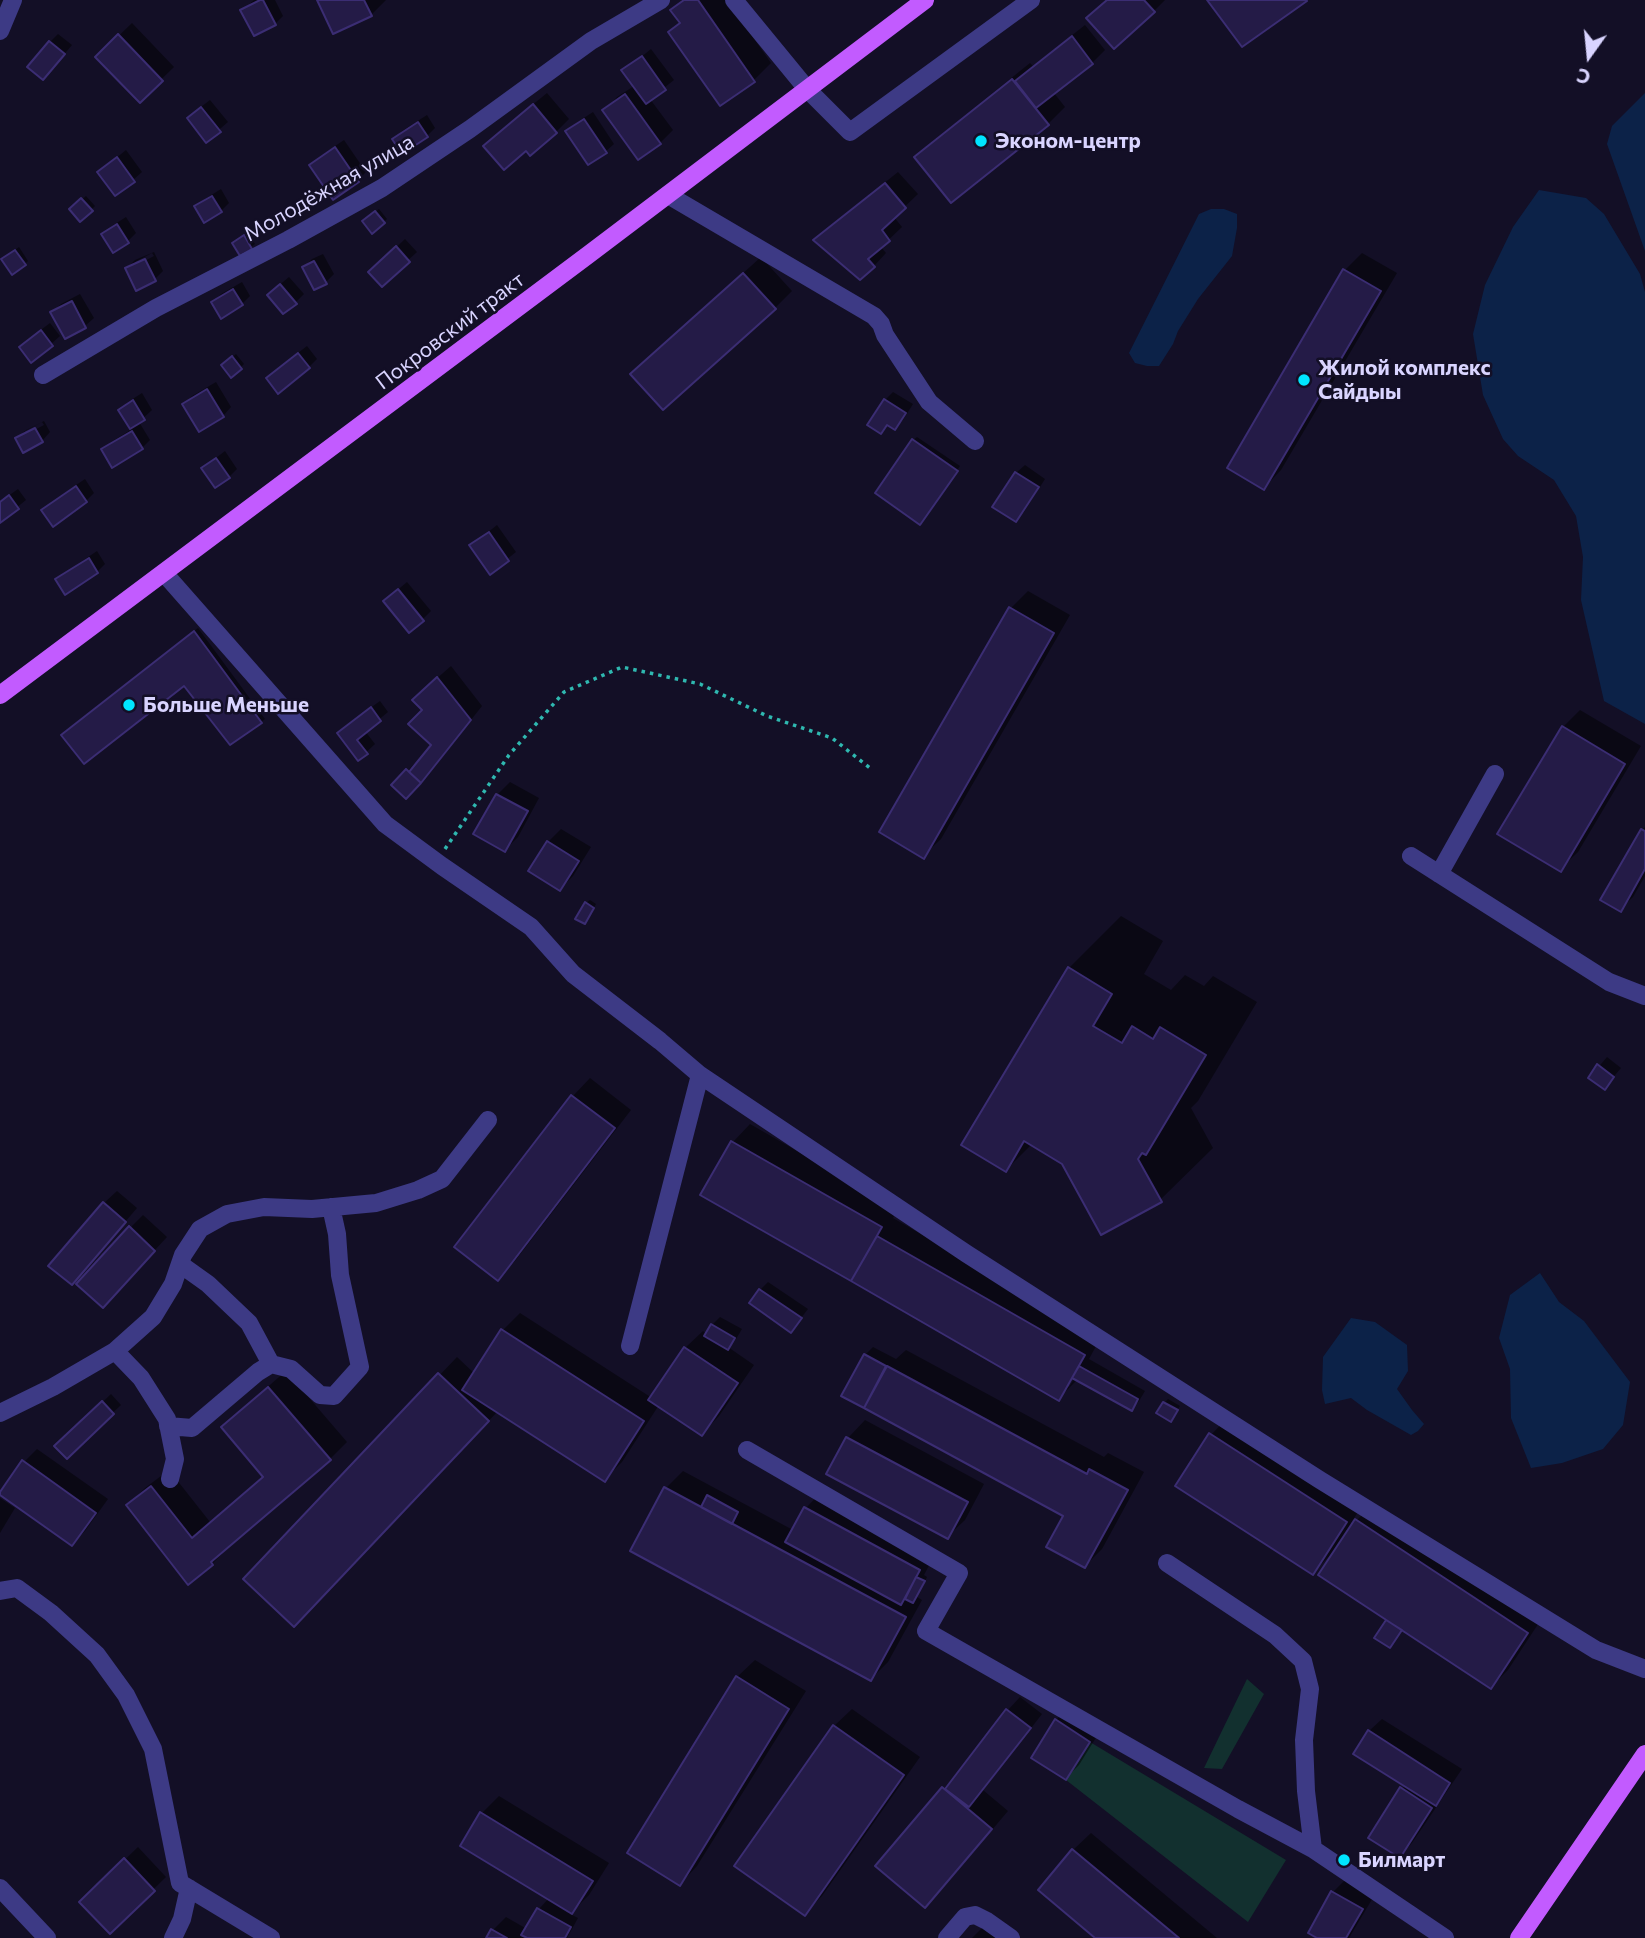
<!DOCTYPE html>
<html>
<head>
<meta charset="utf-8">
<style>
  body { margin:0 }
  #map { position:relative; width:1645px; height:1938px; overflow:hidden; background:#130f26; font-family:Commissioner,sans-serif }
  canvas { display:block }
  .north { position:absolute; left:1554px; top:21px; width:70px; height:70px; -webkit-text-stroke:5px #130f26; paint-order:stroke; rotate:195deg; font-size:19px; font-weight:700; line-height:28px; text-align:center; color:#d9d4ff }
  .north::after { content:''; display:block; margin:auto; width:24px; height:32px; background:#d9d4ff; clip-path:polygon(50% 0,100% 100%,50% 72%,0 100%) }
</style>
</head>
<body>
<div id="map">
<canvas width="1645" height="1938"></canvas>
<div class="north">С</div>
</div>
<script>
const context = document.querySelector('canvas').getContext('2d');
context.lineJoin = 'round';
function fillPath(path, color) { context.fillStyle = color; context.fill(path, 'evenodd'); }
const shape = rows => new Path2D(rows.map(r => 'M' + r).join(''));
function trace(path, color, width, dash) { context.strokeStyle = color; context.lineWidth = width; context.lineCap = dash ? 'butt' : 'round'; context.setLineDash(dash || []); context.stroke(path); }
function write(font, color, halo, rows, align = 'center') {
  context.font = font + ' Commissioner,sans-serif'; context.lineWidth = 5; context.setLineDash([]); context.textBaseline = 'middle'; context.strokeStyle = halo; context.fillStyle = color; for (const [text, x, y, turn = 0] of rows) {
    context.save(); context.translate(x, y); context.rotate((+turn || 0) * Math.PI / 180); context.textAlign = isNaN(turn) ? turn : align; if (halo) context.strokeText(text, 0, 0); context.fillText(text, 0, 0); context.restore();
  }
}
const green = shape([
  [1247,1679,1264,1694,1222,1769,1204,1768],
  [1090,1742,1286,1860,1248,1922,1066,1780]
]);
const water = shape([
  [1645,93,1645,251,1607,144,1612,126],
  [1539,190,1586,198,1604,214,1640,274,1645,292,1645,724,1604,701,1581,600,1583,557,1576,516,1554,480,1518,456,1503,439,1483,395,1473,334,1485,285,1513,227],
  [1211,209,1224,209,1237,214,1237,228,1232,256,1198,299,1178,331,1173,344,1159,366,1147,366,1135,363,1129,353,1199,214],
  [1540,1273,1559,1302,1584,1321,1630,1382,1623,1425,1603,1449,1562,1463,1531,1468,1511,1418,1510,1369,1499,1338,1510,1295],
  [1351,1318,1375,1322,1407,1345,1408,1371,1397,1389,1412,1410,1424,1424,1418,1431,1411,1435,1367,1410,1351,1398,1325,1404,1322,1390,1323,1357]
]);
const shadow = shape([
  [254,0,275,0,283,16,275,24,243,10],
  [319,0,386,0,371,15],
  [682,0,727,0,771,63,754,80,721,104,670,32,681,21,673,10],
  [1108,0,1165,0,1154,11],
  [132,23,174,67,140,100,97,57],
  [1085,25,1105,50,1092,63,1054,93,1065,107,1048,124,916,157,934,140,1030,63,1033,66],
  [58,34,72,45,51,70,50,42],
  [651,49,674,80,650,99,673,130,660,143,605,110,617,97,634,86,624,71],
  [547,93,569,119,556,132,498,133],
  [210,100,228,122,207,140,197,110],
  [593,112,614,144,605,152,568,131,576,123],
  [427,115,435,128,427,136,394,139,402,131],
  [344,140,366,172,358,180,334,197,311,165,319,157],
  [126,150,142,172,133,180,99,172],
  [898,172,918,194,894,217,902,227,881,247,886,253,874,266,816,240,828,228],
  [221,189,229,203,221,211,197,207,205,199],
  [86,196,95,206,81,220,71,209],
  [379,209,387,219,384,222,368,218],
  [126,217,136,233,127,242,104,234,112,226],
  [248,233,255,244,251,247,238,239],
  [405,239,417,252,382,284,379,264],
  [19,247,28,261,25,264,7,256],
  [154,252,163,271,155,279,127,268,135,260],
  [152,253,154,256,135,266,135,262],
  [1362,253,1397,273,1281,470,1264,488,1229,467,1345,270],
  [323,254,334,274,325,283,304,267,312,259],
  [761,257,792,291,775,308,650,357],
  [289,277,304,294,296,302,277,287],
  [242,282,250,296,242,304,213,302,221,294],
  [80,294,94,318,85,326,66,337,52,312,61,304],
  [50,323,60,336,51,344,29,339],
  [307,346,317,359,309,367,276,370],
  [236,354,244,364,241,367,227,362],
  [216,382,231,407,223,416,200,430,184,405,192,396],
  [893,392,913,404,903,420,895,428,889,424,881,432,885,400],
  [142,393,152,410,139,422,150,440,142,448,103,450,111,442,132,429,120,410,128,402],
  [44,421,50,432,42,441,17,438,26,430],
  [42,422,44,425,25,435,25,431],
  [917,437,960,466,924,519,913,440],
  [225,451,237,469,229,477,203,468],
  [1025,465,1045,479,1024,512,1016,520,1016,473],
  [85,479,94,493,86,501,53,524,43,510,51,502],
  [18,489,26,500,0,521,0,502],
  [497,525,516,552,491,572,472,545],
  [97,551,105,564,97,572,57,580,66,572],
  [407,582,431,611,423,619,394,593],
  [1028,591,1070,615,941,839,923,856,1011,608],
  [198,628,265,719,261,722,184,684,66,731],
  [451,666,482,706,433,768,406,796,394,785,415,763,417,765,433,745,425,709,427,687],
  [380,701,388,712,365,731,375,744,359,759,347,725],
  [1580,710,1641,746,1578,852,1560,869,1563,727],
  [510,782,539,798,518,837,505,850,476,834,497,795],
  [1645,827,1645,876,1633,897,1620,909,1642,830],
  [561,829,591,847,573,876,560,889,530,870,548,842],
  [590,900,596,904,588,918,586,903],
  [1121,916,1163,941,1144,974,1171,990,1185,975,1204,986,1213,976,1257,1002,1198,1101,1191,1108,1213,1148,1160,1200,1064,1163,1032,1144,1006,1170,1069,968],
  [1607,1057,1621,1068,1604,1088,1590,1077],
  [590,1078,631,1110,515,1261,497,1278,456,1246,573,1096],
  [750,1124,898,1209,893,1218,1101,1337,1089,1359,1145,1391,1139,1401,1131,1409,1078,1379,1059,1398,702,1195,733,1142],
  [1071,1376,1076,1376,1069,1387,1066,1386],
  [117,1191,137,1208,84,1270,104,1203],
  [143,1215,167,1237,115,1293,130,1228],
  [768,1282,808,1309,791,1331,760,1290],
  [520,1313,652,1398,685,1348,703,1331,707,1334,712,1325,720,1317,742,1329,736,1339,728,1347,754,1365,719,1416,702,1434,659,1405,622,1462,605,1479,498,1411,312,1607,246,1578,457,1357,475,1374,503,1330],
  [873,1347,896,1359,906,1350,1104,1457,1108,1453,1144,1472,1102,1549,1085,1566,1066,1515,843,1395,865,1355],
  [286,1371,347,1442,330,1459,228,1545,229,1547,212,1564,128,1505,145,1488,169,1470,210,1522,265,1475,223,1427,241,1410],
  [111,1394,121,1405,67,1456,57,1446],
  [1168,1399,1180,1406,1174,1416,1164,1403],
  [1228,1417,1363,1504,1351,1523,1353,1524,1374,1503,1544,1615,1508,1670,1491,1687,1403,1629,1390,1646,1377,1637,1389,1619,1332,1553,1313,1573,1211,1435],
  [865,1420,984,1484,965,1520,947,1537,829,1473,848,1438],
  [37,1449,108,1499,85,1531,72,1544,24,1462],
  [683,1471,793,1530,806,1508,823,1490,936,1552,924,1575,927,1577,917,1597,922,1600,888,1662,871,1679,666,1488],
  [0,1498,15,1508,0,1533],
  [755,1660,806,1691,697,1866,680,1884,737,1677],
  [1020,1697,1042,1714,983,1790,1008,1811,942,1889,925,1906,878,1866,944,1788,959,1773,1008,1710],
  [1069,1707,1102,1728,1079,1765,1066,1778,1033,1757,1056,1720],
  [852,1709,920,1757,822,1896,805,1913,834,1726],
  [1382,1719,1462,1769,1412,1843,1400,1856,1402,1789,1406,1785,1369,1731],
  [499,1796,609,1863,589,1895,570,1914,578,1918,567,1938,488,1938,493,1930,506,1917,527,1929,539,1909,549,1898,482,1813],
  [1091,1833,1217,1938,1098,1938,1073,1850],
  [138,1847,166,1877,110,1932,81,1902],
  [1345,1880,1374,1896,1349,1938,1321,1938,1333,1892],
  [992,1918,1017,1938,972,1938]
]);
const building = shape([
  [260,0,263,0,276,25,254,36,240,10,260,0],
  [317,0,364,0,372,16,333,34,317,0],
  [684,0,698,0,755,82,720,106,668,32,680,23,670,10,684,0],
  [1107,0,1144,0,1155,12,1114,49,1086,18,1107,0],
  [1207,0,1306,0,1307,1,1242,47,1207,0],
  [118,34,163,81,140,103,95,57,118,34],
  [1072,36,1093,64,1036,108,1015,81,1072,36],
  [49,41,65,54,43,80,27,67,49,41],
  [642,56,666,90,646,104,621,70,642,56],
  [1012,79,1049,125,951,203,914,157,1012,79],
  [625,94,661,144,638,160,602,110,625,94],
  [533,104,557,133,530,156,526,151,504,170,483,146,533,104],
  [201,107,221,132,206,143,187,118,201,107],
  [584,119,607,153,588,165,565,131,584,119],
  [418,122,428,137,402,154,392,139,418,122],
  [335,147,359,182,333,200,309,165,335,147],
  [117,157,135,182,115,196,97,172,117,157],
  [885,183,906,208,882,230,890,241,868,259,875,267,860,280,813,240,885,183],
  [212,196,222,212,204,223,194,206,212,196],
  [81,198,93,211,80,222,69,209,81,198],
  [375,211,385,223,372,234,362,221,375,211],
  [117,224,129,243,113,253,101,234,117,224],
  [244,235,252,249,240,256,232,243,244,235],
  [396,246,410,262,382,287,368,272,396,246],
  [15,250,26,265,12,275,1,259,15,250],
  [145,259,156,281,136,291,125,268,145,259],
  [314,261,327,284,314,290,302,267,314,261],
  [1343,269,1381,291,1264,490,1227,468,1343,269],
  [743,273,776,309,663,410,630,374,743,273],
  [280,284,297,304,283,314,267,295,280,284],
  [233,289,243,305,221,319,211,302,233,289],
  [72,301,86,328,65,339,50,312,72,301],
  [41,330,53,346,31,363,19,347,41,330],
  [298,353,310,368,278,394,266,378,298,353],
  [232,356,242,369,231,378,221,365,232,356],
  [207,389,224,417,199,432,182,404,207,389],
  [884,399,906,413,895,430,887,425,881,434,867,425,884,399],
  [133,400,145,420,130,429,118,410,133,400],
  [35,428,43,442,23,453,15,438,35,428],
  [132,431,143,449,112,468,101,449,132,431],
  [912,439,958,471,920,525,875,493,912,439],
  [216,458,230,478,215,488,201,468,216,458],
  [1015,472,1039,487,1016,522,992,507,1015,472],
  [76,486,87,502,53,527,41,510,76,486],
  [9,495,19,509,0,523,0,502,9,495],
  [489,532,509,561,490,575,469,545,489,532],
  [89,558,98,573,65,595,55,579,89,558],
  [398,589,424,621,409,633,383,601,398,589],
  [1009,607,1054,633,924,859,879,832,1009,607],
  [194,631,262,723,230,745,184,686,84,764,61,735,194,631],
  [437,677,471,720,421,783,409,772,431,745,408,724,422,710,412,700,437,677],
  [371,707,381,721,357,740,368,754,358,761,337,733,371,707],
  [1562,726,1625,764,1561,872,1497,834,1562,726],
  [406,769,421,783,406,799,391,785,406,769],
  [496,794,528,811,505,852,473,834,496,794],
  [1641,829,1645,831,1645,869,1621,912,1600,900,1641,829],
  [547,841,579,861,560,891,528,871,547,841],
  [585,902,594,908,585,924,575,919,585,902],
  [1068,967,1112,994,1093,1026,1122,1043,1132,1026,1153,1039,1160,1027,1206,1055,1146,1155,1142,1153,1138,1159,1162,1202,1101,1235,1062,1164,1024,1141,1006,1172,961,1145,1068,967],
  [1597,1064,1614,1077,1605,1090,1588,1078,1597,1064],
  [571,1095,615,1128,498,1281,454,1247,571,1095],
  [731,1141,882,1227,851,1281,700,1195,731,1141],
  [103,1202,126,1222,72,1285,48,1266,103,1202],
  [129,1226,155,1251,103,1308,76,1284,129,1226],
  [877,1236,1085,1355,1059,1401,851,1281,877,1236],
  [759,1289,802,1318,791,1333,749,1303,759,1289],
  [711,1324,735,1338,728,1350,704,1336,711,1324],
  [501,1329,644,1421,605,1482,462,1390,501,1329],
  [684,1347,738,1383,702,1436,648,1400,684,1347],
  [864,1354,886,1366,864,1408,841,1396,864,1354],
  [887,1366,1087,1474,1089,1469,1128,1490,1085,1568,1046,1547,1063,1516,864,1408,887,1366],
  [1079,1366,1138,1399,1132,1411,1072,1378,1079,1366],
  [438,1373,489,1421,294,1627,243,1579,438,1373],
  [268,1387,331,1460,211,1562,213,1565,188,1585,126,1505,151,1486,192,1538,263,1477,221,1427,268,1387],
  [102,1401,114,1414,67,1459,54,1446,102,1401],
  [1163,1402,1178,1410,1171,1422,1156,1413,1163,1402],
  [1209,1433,1347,1522,1313,1575,1175,1486,1209,1433],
  [846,1437,968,1502,948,1539,826,1474,846,1437],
  [22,1460,96,1513,72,1546,0,1495,0,1492,22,1460],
  [664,1487,906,1617,871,1681,630,1551,664,1487],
  [707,1495,738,1512,732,1524,701,1507,707,1495],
  [804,1507,920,1570,901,1605,785,1542,804,1507],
  [1355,1519,1528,1633,1491,1689,1318,1575,1355,1519],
  [916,1577,925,1581,913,1603,905,1599,916,1577],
  [1386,1620,1402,1630,1390,1648,1374,1638,1386,1620],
  [736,1676,789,1709,680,1886,627,1853,736,1676],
  [1006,1709,1031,1728,969,1807,945,1789,1006,1709],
  [1055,1719,1090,1742,1066,1780,1031,1758,1055,1719],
  [833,1725,904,1775,805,1916,734,1866,833,1725],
  [1368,1730,1450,1783,1436,1806,1353,1754,1368,1730],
  [942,1787,992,1829,925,1908,875,1866,942,1787],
  [1400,1787,1432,1808,1400,1858,1368,1838,1400,1787],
  [480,1812,593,1881,572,1914,460,1846,480,1812],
  [1072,1849,1179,1938,1095,1938,1038,1890,1072,1849],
  [124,1858,155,1891,110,1934,79,1902,124,1858],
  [1331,1891,1363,1909,1346,1938,1317,1938,1308,1933,1331,1891],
  [537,1908,571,1927,565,1938,527,1938,521,1935,537,1908],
  [491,1929,507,1938,486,1938,491,1929]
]);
const path = shape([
  [445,849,509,755,564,692,622,667,700,684,767,716,832,738,870,768]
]);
const minor = shape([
  [734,0,807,89,850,132,1031,0],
  [0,31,13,0],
  [668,195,874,316,881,324,885,335,929,402,975,441],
  [43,375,156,308,288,240,382,188,470,129,591,41,661,0],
  [164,573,385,824,442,866,531,927,573,974,660,1041,700,1075,967,1254,1320,1480,1596,1650,1645,1669],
  [1411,856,1609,982,1645,996],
  [1439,874,1495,774],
  [180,1264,208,1284,249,1323,271,1364],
  [630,1346,700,1075],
  [115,1351,141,1378,167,1419,175,1459,170,1479],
  [0,1413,53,1387,115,1351,153,1317,173,1284,183,1255,200,1229,227,1214,264,1207,312,1209,376,1203,418,1190,442,1179,488,1120],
  [168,1426,192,1428,258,1372,271,1364,291,1369,320,1395,334,1396,360,1367,340,1275,337,1234,331,1207],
  [747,1450,959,1573,926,1631,1238,1809,1313,1849,1445,1938],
  [1167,1563,1275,1635,1303,1661,1310,1689,1304,1740,1306,1791,1313,1849],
  [0,1591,17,1588,51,1613,97,1655,126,1695,153,1749,180,1883,271,1938],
  [0,1888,47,1938],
  [173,1938,182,1919,189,1888],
  [947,1938,965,1917,975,1915,987,1921,1011,1938]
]);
const major = shape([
  [0,695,588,255,925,0],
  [1519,1938,1645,1754]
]);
const markers = [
  [981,141,7,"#00e5ff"],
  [1304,380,7,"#00e5ff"],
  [129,705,7,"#00e5ff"],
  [1344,1860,7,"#00e5ff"]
];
const poiNames = [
  ["Эконом-центр",995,141],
  ["Жилой комплекс",1318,368],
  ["Сайдыы",1318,392],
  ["Больше Меньше",143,705],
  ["Билмарт",1358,1860]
];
const streetNames = [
  ["Молодёжная улица",329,188,-30],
  ["Покровский тракт",450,331,-37]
];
fillPath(green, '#12302f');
fillPath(water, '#0c2248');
fillPath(shadow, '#0007');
fillPath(building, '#241b47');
trace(building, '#3b2d73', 2);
trace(path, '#2fb8b0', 3.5, [3.5, 5]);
trace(minor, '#3d3a85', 18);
trace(major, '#c25bff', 18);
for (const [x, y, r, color] of markers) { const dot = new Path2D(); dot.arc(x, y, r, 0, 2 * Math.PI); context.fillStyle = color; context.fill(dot); trace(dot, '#130f26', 2.5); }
write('bold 21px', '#d9d4ff', '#130f26', poiNames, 'left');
write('21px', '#d9d4ff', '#130f26', streetNames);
</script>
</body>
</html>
